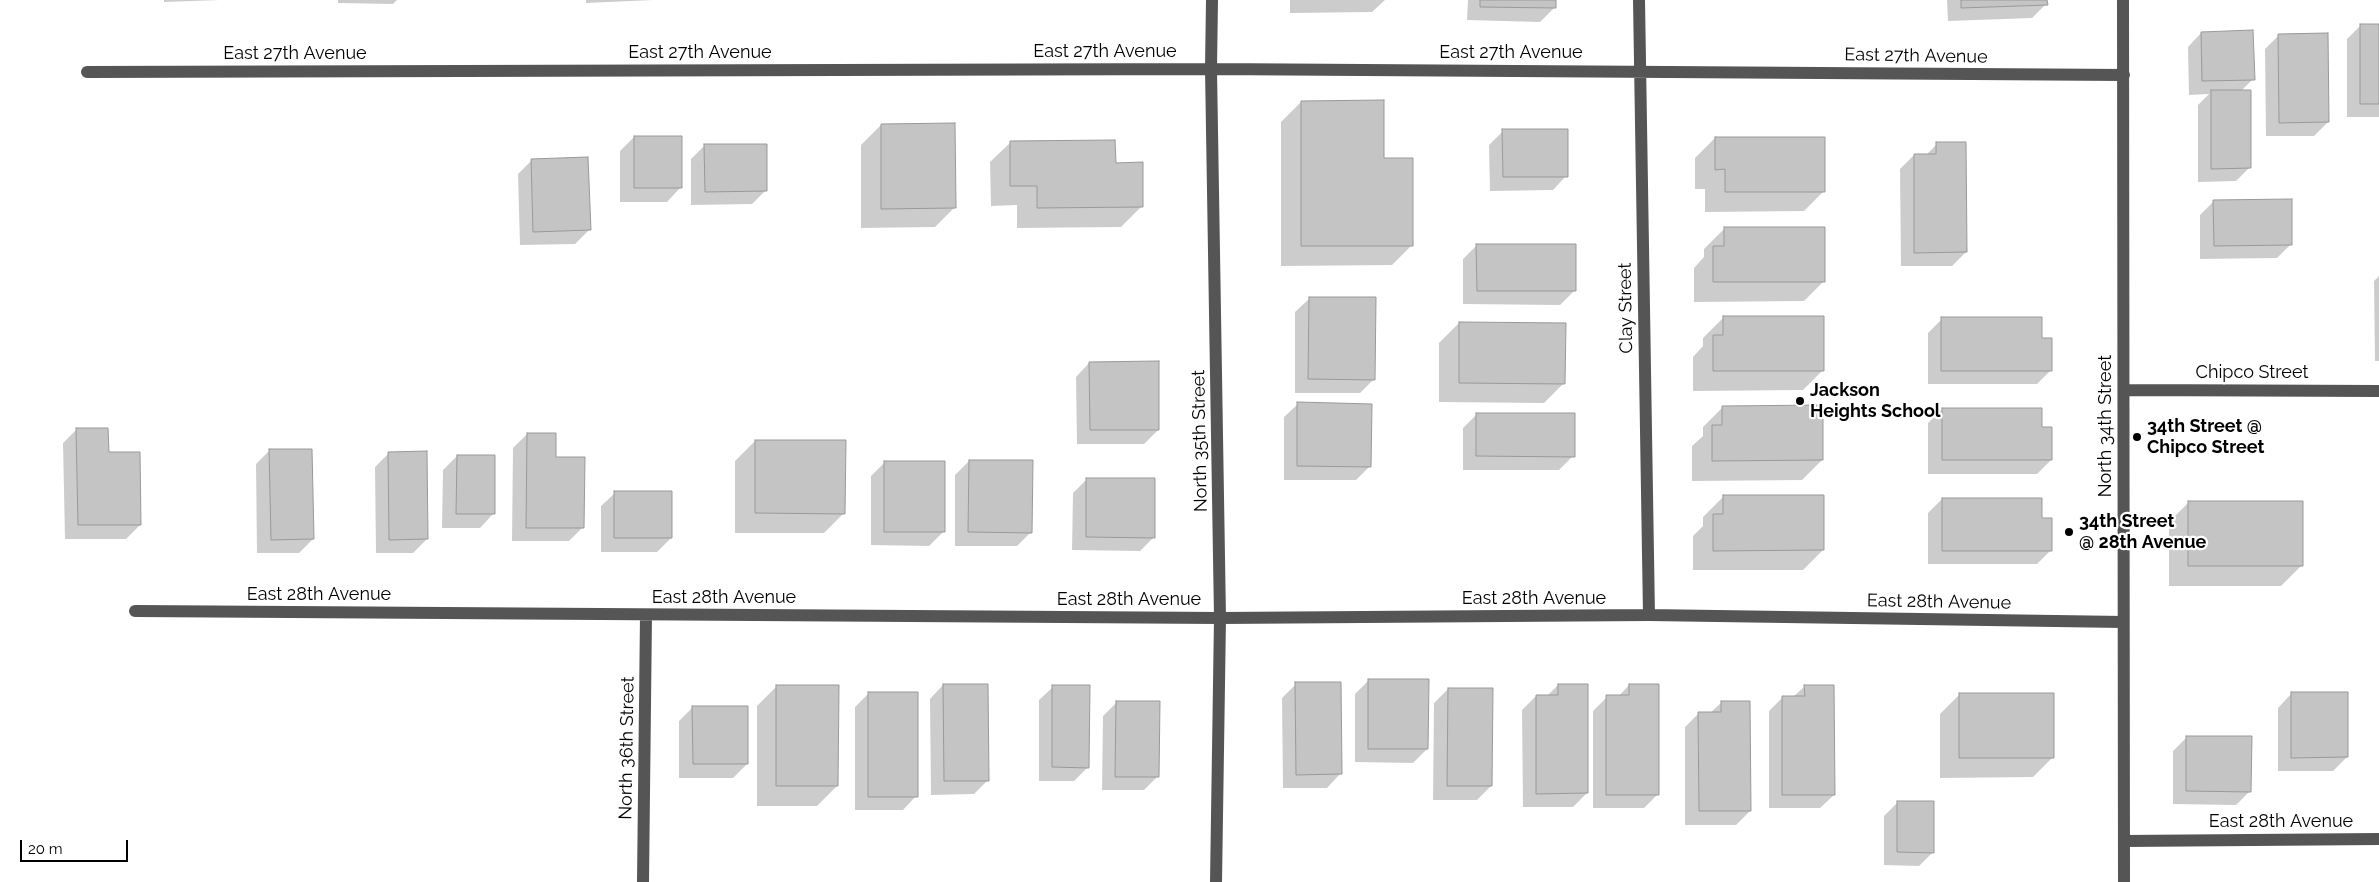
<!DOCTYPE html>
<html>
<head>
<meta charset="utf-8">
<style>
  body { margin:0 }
  #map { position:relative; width:2379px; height:882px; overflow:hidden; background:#fff; font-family:Raleway,sans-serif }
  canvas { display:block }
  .scale { position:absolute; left:20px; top:840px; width:108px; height:22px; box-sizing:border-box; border:2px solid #000; border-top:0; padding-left:6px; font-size:15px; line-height:18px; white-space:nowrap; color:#000; -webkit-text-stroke:4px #fff; paint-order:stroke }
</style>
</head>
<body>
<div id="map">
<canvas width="2379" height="882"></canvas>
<div class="scale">20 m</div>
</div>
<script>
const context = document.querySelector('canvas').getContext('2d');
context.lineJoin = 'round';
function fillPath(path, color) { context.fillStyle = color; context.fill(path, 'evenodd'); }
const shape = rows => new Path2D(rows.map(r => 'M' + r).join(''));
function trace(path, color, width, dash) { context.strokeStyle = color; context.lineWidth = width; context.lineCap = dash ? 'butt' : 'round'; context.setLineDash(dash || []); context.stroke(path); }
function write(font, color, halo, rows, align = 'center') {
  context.font = font + ' Raleway,sans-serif'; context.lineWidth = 4.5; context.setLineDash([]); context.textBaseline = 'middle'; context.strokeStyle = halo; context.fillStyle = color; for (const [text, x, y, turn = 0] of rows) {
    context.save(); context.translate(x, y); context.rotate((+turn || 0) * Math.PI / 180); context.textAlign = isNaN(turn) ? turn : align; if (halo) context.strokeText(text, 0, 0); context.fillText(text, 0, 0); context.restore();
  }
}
const shadow = shape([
  [164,0,220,0,164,2],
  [338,0,397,0,393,4,338,3],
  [586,0,653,0,586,3],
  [1290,0,1385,0,1372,12,1290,13],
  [1468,0,1555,0,1554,8,1540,22,1467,20],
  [1947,0,2046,0,2046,4,2032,18,1948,21],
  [2361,25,2379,25,2379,117,2347,117,2347,39],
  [2201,33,2253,79,2241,91,2250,167,2236,181,2198,182,2198,105,2209,94,2189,95,2188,47],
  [2279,35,2328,122,2314,136,2266,136,2265,49],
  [1301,102,1383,159,1412,245,1392,265,1281,266,1281,122],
  [881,125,955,207,935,227,861,228,861,145],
  [1503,131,1566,176,1553,190,1490,191,1489,145],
  [634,137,680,188,667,202,620,202,620,151],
  [1715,138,1824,191,1804,211,1705,212,1705,189,1695,189,1695,158],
  [1010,143,1115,164,1141,207,1121,227,1017,228,1017,205,991,206,990,162],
  [1937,144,1966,252,1952,266,1901,266,1900,169,1914,155,1926,155],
  [705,145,766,190,752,204,691,205,691,159],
  [532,160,589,230,575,244,520,245,518,174],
  [2214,201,2291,244,2277,258,2200,259,2200,215],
  [1724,229,1824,281,1804,301,1694,302,1694,268,1704,257,1704,249],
  [1477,245,1574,291,1560,305,1463,304,1463,259],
  [2379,276,2379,361,2375,361,2374,281],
  [1309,299,1374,379,1360,393,1295,393,1295,312],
  [1723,318,1823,370,1803,390,1693,391,1693,357,1703,346,1703,338],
  [1942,319,2041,340,2051,370,2037,384,1928,384,1928,333],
  [1459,323,1564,383,1544,403,1439,402,1439,343],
  [1089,363,1158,430,1144,444,1077,444,1076,377],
  [1298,404,1370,466,1356,480,1284,480,1284,417],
  [1723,407,1822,460,1802,480,1692,481,1692,446,1703,436,1703,427],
  [1942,409,2041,429,2051,460,2037,474,1928,474,1928,423],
  [1477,414,1573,456,1559,470,1463,470,1463,428],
  [77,429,107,453,140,525,126,539,65,539,63,443],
  [527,434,555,458,583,527,569,541,512,541,513,448],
  [755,441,844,513,824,533,735,533,735,461],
  [270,450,313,539,299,553,257,553,256,464],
  [389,453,427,539,413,553,376,553,375,467],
  [457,456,493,514,480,528,442,528,443,470],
  [969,461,1031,532,1017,546,955,546,955,475],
  [885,462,943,532,929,546,871,545,871,476],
  [1087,479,1154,537,1140,551,1072,550,1073,493],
  [615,493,671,538,657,552,601,552,601,506],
  [1723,497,1823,550,1803,570,1693,570,1693,536,1703,526,1703,517],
  [1942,499,2041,519,2051,550,2037,564,1928,564,1928,513],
  [2189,502,2301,566,2281,586,2169,586,2169,522],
  [1369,680,1427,749,1413,763,1355,762,1355,694],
  [1296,684,1340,774,1327,788,1283,788,1282,698],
  [943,685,988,780,974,794,931,795,930,699],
  [1558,685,1587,793,1573,807,1523,807,1522,710,1536,696,1547,696],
  [1629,685,1658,794,1644,808,1593,808,1593,711,1607,697,1618,697],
  [777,686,837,786,817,806,757,806,757,706],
  [1805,686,1834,795,1820,808,1769,808,1769,711,1783,697,1793,697],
  [1053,687,1088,767,1074,781,1039,781,1039,700],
  [1448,689,1491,786,1477,800,1433,800,1434,703],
  [869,693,916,796,903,810,855,810,855,707],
  [1960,694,2053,757,2033,777,1940,778,1940,714],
  [2291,694,2347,757,2333,771,2278,771,2278,708],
  [1117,702,1158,776,1144,790,1102,790,1103,716],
  [1722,702,1750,811,1736,825,1685,825,1685,727,1699,713,1710,713],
  [693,707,747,764,733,778,679,778,679,721],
  [2187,737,2250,791,2236,805,2173,804,2173,751],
  [1898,802,1933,852,1919,866,1884,865,1884,816]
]);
const building = shape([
  [1480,0,1556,0,1556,8,1480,7,1480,0],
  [1961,0,2047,0,2048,5,1961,8,1961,0],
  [2360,24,2379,24,2379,104,2360,104,2360,24],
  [2253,30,2255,80,2202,81,2201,32,2253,30],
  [2328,33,2329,122,2279,123,2278,34,2328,33],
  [2211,90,2251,90,2251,168,2211,169,2211,90],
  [1384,100,1384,158,1413,158,1413,246,1301,246,1301,101,1384,100],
  [955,123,956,208,881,209,881,124,955,123],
  [1502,129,1568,129,1568,177,1503,177,1502,129],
  [634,136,682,136,682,188,634,188,634,136],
  [1715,137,1825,137,1825,192,1725,192,1725,169,1715,170,1715,137],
  [1115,140,1116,163,1143,162,1143,207,1037,208,1037,186,1010,186,1010,141,1115,140],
  [1936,142,1966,142,1967,252,1914,253,1914,154,1936,154,1936,142],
  [704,144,767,144,767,191,705,192,704,144],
  [588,157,591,230,533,232,531,159,588,157],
  [2292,199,2292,245,2214,246,2213,200,2292,199],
  [1724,227,1825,227,1825,282,1713,282,1713,246,1724,246,1724,227],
  [1476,244,1576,244,1576,291,1477,291,1476,244],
  [1309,297,1376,297,1375,380,1308,379,1309,297],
  [1723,316,1824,316,1824,371,1713,371,1713,335,1723,335,1723,316],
  [1941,317,2042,317,2042,338,2052,338,2052,371,1941,371,1941,317],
  [1459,322,1566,323,1565,384,1459,383,1459,322],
  [1159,361,1159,430,1090,430,1089,362,1159,361],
  [1297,402,1372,404,1371,467,1297,466,1297,402],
  [1823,405,1823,460,1712,461,1712,425,1722,425,1722,406,1823,405],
  [1942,408,2042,408,2042,427,2052,427,2052,460,1942,460,1942,408],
  [1476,413,1575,413,1575,457,1476,456,1476,413],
  [76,428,108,428,109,452,140,452,141,525,78,525,76,428],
  [527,433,556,433,556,457,585,457,584,528,526,528,527,433],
  [755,440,846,440,845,514,755,513,755,440],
  [269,449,312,449,314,539,271,540,269,449],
  [427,451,428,539,389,540,388,452,427,451],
  [457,455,495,455,495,514,456,514,457,455],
  [969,460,1033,460,1032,533,968,532,969,460],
  [884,461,945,461,945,532,884,532,884,461],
  [1086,478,1155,478,1155,538,1086,537,1086,478],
  [614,491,672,491,672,538,614,538,614,491],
  [1723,495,1824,495,1824,550,1713,551,1713,514,1723,514,1723,495],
  [1942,498,2042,498,2042,518,2052,518,2052,551,1942,551,1942,498],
  [2188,501,2303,501,2303,566,2188,566,2188,501],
  [1368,679,1429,679,1428,749,1368,749,1368,679],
  [1295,682,1341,682,1342,774,1296,775,1295,682],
  [943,684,988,684,989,781,944,781,943,684],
  [1558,684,1588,684,1588,793,1536,794,1536,695,1558,695,1558,684],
  [1629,684,1659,684,1659,795,1606,795,1606,695,1629,695,1629,684],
  [776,685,839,685,838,786,776,786,776,685],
  [1052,685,1090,685,1089,768,1052,767,1052,685],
  [1804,685,1834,685,1835,795,1782,795,1782,696,1805,696,1804,685],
  [1448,688,1493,688,1492,786,1447,786,1448,688],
  [868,692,918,692,918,797,868,797,868,692],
  [2291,692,2348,692,2348,757,2291,758,2291,692],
  [1959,693,2054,693,2054,758,1959,758,1959,693],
  [1116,701,1160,701,1159,777,1115,777,1116,701],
  [1721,701,1750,701,1751,811,1699,811,1698,712,1721,712,1721,701],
  [692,706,748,706,748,764,693,764,692,706],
  [2186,736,2252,736,2251,792,2186,791,2186,736],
  [1897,801,1934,801,1934,853,1897,852,1897,801]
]);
const minor = shape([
  [1212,0,1211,69,1220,618,1216,882],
  [1639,0,1649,615],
  [2123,0,2124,882],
  [87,72,1211,69,2124,75],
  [2124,390,2379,391],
  [135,611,1220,618,1649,615,2123,622],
  [2124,841,2379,839],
  [643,882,646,615]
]);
const markers = [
  [1800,401,5,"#000"],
  [2137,437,5,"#000"],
  [2069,532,5,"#000"]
];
const streetNames = [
  ["East 27th Avenue",1105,52],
  ["East 27th Avenue",700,53],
  ["East 27th Avenue",1511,53],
  ["East 27th Avenue",295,54],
  ["East 27th Avenue",1916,56,1],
  ["Clay Street",1626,308,-91],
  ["Chipco Street",2252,373],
  ["North 34th Street",2106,426,-90],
  ["North 35th Street",1200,441,-91],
  ["East 28th Avenue",319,595],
  ["East 28th Avenue",724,598],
  ["East 28th Avenue",1534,599],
  ["East 28th Avenue",1129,600],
  ["East 28th Avenue",1939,602,1],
  ["North 36th Street",627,748,-89],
  ["East 28th Avenue",2281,822]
];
const poiNames = [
  ["Jackson",1810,391],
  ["Heights School",1810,412],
  ["34th Street @",2147,427],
  ["Chipco Street",2147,448],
  ["34th Street",2079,522],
  ["@ 28th Avenue",2079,543]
];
fillPath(shadow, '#0003');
fillPath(building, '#c4c4c4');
trace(building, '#999', 1);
trace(minor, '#555', 12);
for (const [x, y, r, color] of markers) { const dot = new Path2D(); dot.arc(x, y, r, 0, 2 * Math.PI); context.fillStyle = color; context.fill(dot); trace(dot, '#fff', 2); }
write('18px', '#000', '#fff', streetNames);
write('bold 18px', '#000', '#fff', poiNames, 'left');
</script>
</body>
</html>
